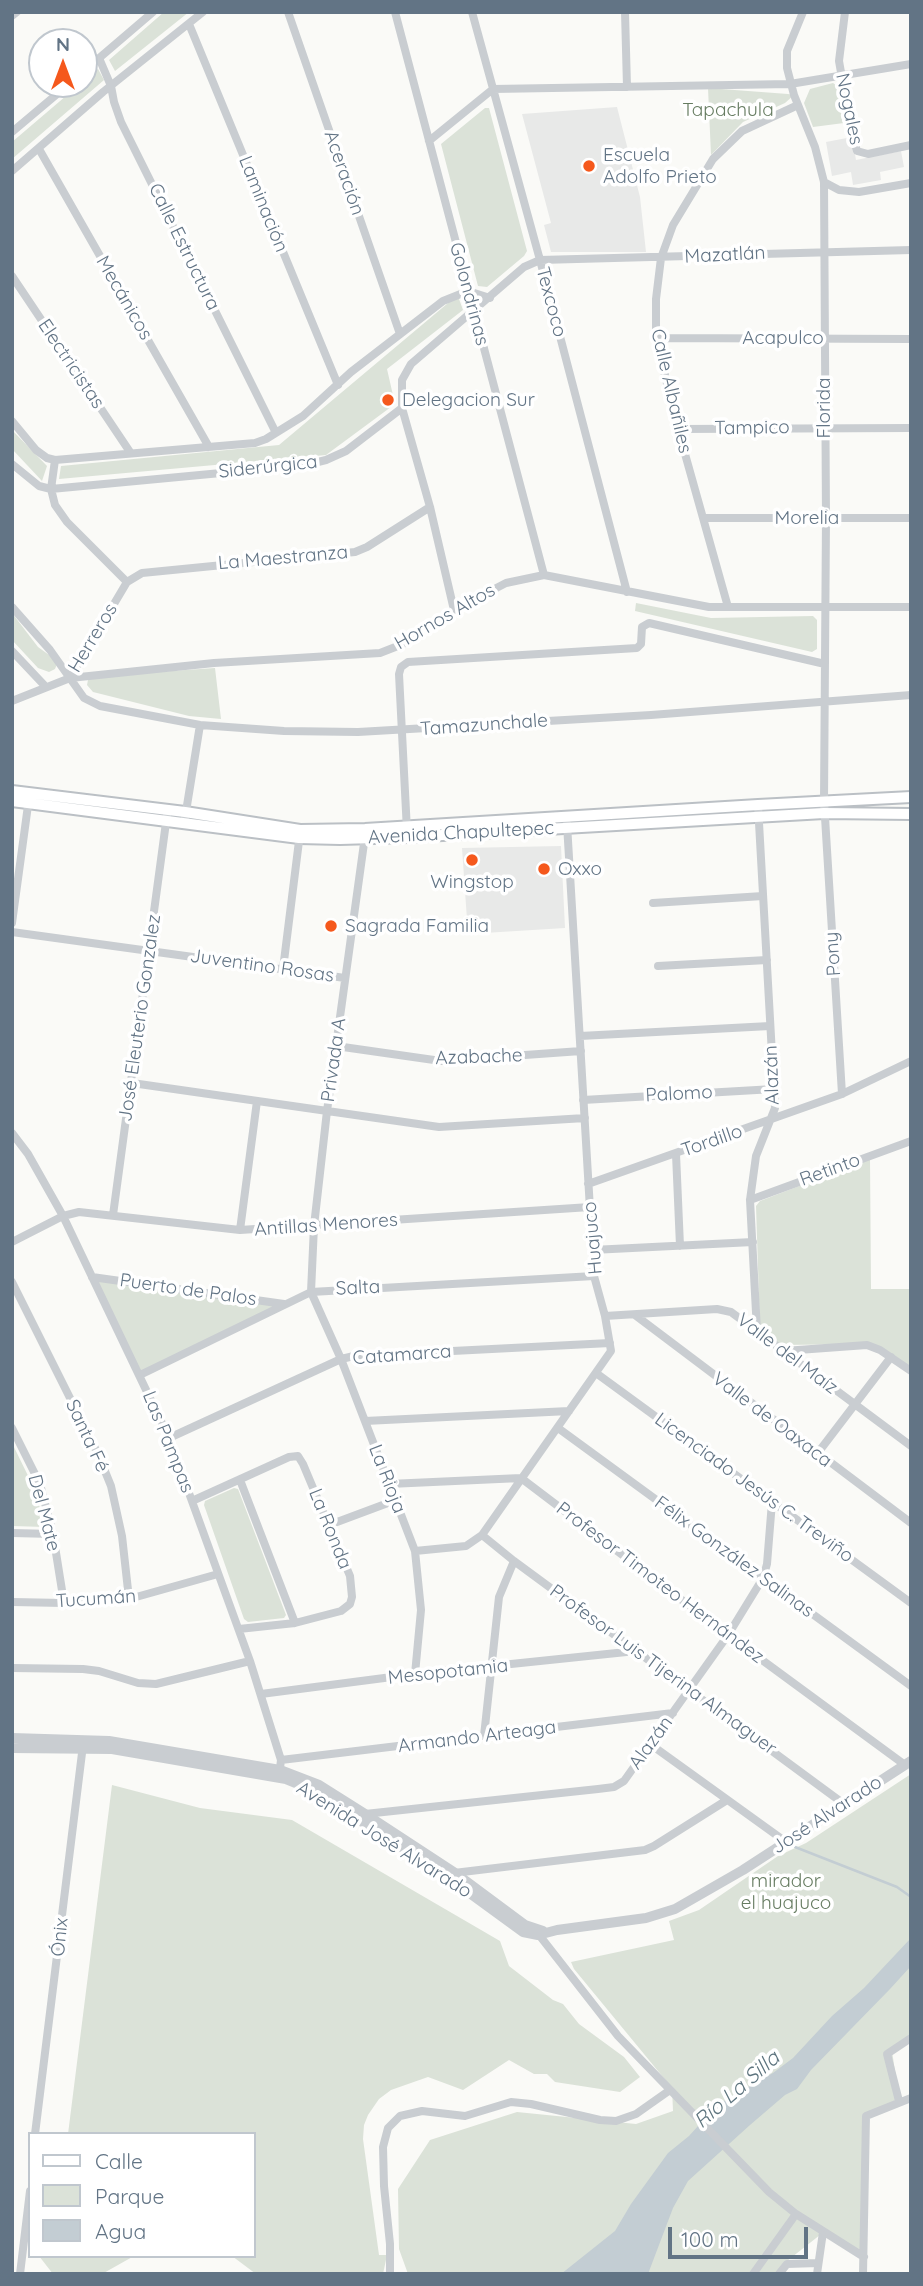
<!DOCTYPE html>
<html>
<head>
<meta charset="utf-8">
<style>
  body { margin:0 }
  #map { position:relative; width:923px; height:2286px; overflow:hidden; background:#fafaf7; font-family:Quicksand,sans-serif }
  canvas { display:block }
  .frame { position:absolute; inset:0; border:14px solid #627485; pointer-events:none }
  .legend { position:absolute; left:28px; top:2132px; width:228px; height:126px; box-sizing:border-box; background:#fff; border:2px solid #c0c7ce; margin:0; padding:9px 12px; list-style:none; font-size:21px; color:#627485 }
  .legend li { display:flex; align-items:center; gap:14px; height:35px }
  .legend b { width:35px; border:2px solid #c0c7ce }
  .north { position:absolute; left:28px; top:28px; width:70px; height:70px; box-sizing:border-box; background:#fff; border:2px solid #c0c7ce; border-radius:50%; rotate:0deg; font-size:19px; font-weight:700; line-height:28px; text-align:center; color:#627485 }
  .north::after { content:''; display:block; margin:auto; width:24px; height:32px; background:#f5581c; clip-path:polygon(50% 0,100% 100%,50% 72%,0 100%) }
  .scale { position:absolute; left:668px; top:2227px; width:140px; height:32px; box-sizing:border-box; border:4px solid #627485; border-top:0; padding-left:9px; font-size:21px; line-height:24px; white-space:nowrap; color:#627485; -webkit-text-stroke:5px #fff; paint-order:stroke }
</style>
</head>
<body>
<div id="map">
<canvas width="923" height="2286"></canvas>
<div class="frame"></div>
<ul class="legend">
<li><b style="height:9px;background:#fff"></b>Calle</li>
<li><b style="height:19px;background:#dbe2d8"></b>Parque</li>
<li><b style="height:19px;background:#c3cdd3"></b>Agua</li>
</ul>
<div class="north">N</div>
<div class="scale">100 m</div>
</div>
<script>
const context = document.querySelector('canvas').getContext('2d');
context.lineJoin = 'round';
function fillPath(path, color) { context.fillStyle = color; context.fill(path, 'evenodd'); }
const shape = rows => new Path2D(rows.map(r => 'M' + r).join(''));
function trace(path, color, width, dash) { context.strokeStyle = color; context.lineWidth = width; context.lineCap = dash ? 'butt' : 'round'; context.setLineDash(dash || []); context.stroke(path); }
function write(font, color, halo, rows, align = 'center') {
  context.font = font + ' Quicksand,sans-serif'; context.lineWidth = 7; context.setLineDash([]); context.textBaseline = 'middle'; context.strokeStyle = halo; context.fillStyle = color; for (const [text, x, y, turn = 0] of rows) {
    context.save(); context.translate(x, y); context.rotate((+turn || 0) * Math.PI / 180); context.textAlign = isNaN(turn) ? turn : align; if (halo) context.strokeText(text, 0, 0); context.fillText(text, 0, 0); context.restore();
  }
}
const built = shape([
  [617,107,640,197,646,252,551,252,544,225,551,223,522,114],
  [852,137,856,160,901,151,904,167,880,172,881,180,853,185,851,172,832,176,826,142],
  [561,846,565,928,468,934,462,848]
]);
const green = shape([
  [164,12,189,12,115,71,109,60],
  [98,69,104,80,12,159,12,142,80,84,84,84,84,81],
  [833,83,837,86,844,123,813,127,804,103,810,89],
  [708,88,788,94,794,95,785,103,743,122,711,155],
  [485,108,489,108,527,251,524,256,487,287,478,286,441,144],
  [454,298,459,299,463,310,387,369,395,404,326,455,59,479,61,466,279,445],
  [12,430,47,466,42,481,12,449],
  [636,603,711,618,813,616,817,620,817,649,812,652,635,611],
  [12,613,38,647,56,660,57,664,55,669,49,672,38,668,12,640],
  [215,668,221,719,189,716,93,692,87,685,88,680,98,676],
  [870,1159,871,1289,911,1289,911,1368,874,1344,778,1345,760,1330,756,1206,760,1201],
  [92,1277,284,1304,140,1375],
  [12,1443,35,1490,45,1527,12,1526],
  [234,1488,238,1489,286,1615,284,1618,248,1622,244,1619,204,1505,205,1501],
  [911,1774,911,2039,892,2051,899,2098,867,2117,864,2257,825,2231,787,2261,782,2274,408,2274,399,2249,398,2189,430,2140,517,2112,636,2124,673,2111,672,2088,574,1969,571,1962,674,1940,669,1921,699,1910,778,1856,806,1843],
  [112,1785,200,1808,292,1820,500,1941,509,1966,553,2000,563,2004,579,2024,624,2057,640,2077,620,2092,555,2082,547,2074,534,2074,509,2060,463,2090,428,2077,391,2090,379,2099,368,2115,364,2125,363,2139,379,2255,387,2255,383,2274,256,2274,232,2256,254,2256,254,2134,68,2134],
  [39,2256,134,2256,102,2274,53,2274]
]);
const water = shape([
  [911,1938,911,1966,890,1989,811,2070,797,2089,785,2095,750,2125,688,2181,673,2208,648,2274,561,2274,615,2231,631,2204,668,2153,689,2136,717,2105,773,2073,793,2058,832,2016,864,1988]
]);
const stream = shape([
  [795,1847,897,1887,911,1897]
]);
const minor = shape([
  [288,12,400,334],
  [395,12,544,575],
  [472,12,540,260,627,592],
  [625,12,627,87],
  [803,12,787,51,787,68,794,95,815,147,824,182,826,518,824,801,842,1094],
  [845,12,839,61,851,129,857,151,868,154,911,145],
  [12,16,17,12],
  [189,24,338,385],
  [99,58,111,86,114,102,121,122,276,433],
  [84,71,153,12],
  [12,132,69,84],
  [429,141,493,89,790,84,911,64],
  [39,149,209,447],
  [12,171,103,92,203,12],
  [824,182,839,190,859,192,911,183],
  [12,276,130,452],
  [656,338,911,339],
  [12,421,36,450,47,458,55,460,255,443,266,439,303,416,351,372,443,301,468,291,490,298],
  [678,429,911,428],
  [55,460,51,489,55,505,67,522,127,582],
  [12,464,39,486,51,489,306,465,326,460,346,451,402,408],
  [704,518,911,518],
  [12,607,50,650,84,698,100,706,200,725,284,731,358,732,651,715,911,695],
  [728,607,678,429,656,338,656,299,661,258,673,225,713,159,742,131,798,105],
  [454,610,430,507,402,408,402,380,411,364,524,267,540,260,911,250],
  [12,651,45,686],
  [70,678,214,663,380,653,403,644,454,610,506,583,544,575,709,607,911,607],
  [12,701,70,678,127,582,142,573,355,552,367,547,430,507],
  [184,824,200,725],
  [407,831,399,674,401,667,408,662,637,648,641,644,642,627,649,623,825,664],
  [365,836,327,1111,314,1226,311,1292,341,1359,415,1551,421,1610,415,1674],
  [653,903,763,896],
  [12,923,29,798],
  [12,932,345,978],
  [658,966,767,960],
  [283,969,300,833],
  [580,1036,770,1026],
  [336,1046,441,1061,581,1051],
  [132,1083,439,1127,585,1118],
  [583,1100,774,1089],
  [12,1133,28,1154,63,1216,169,1438,250,1661,281,1760,279,1776],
  [676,1154,680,1246],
  [588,1184,842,1094,911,1061],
  [750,1200,911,1141],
  [113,1215,167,815],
  [240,1230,257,1101],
  [12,1242,63,1216,79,1212,240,1230,590,1207],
  [592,1250,753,1242],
  [92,1277,284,1304],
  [12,1282,98,1454,111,1486,122,1536,129,1599],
  [635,1315,911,1523],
  [605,1316,717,1309,731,1312,911,1446],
  [757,1331,750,1200,756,1156,775,1108,758,805],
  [784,1351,867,1345,880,1350,911,1371],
  [596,1373,911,1603],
  [140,1375,311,1292,594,1276],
  [365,1421,569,1411],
  [12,1428,40,1484,53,1534,64,1603],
  [558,1428,911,1686],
  [169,1438,341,1359,354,1356,610,1343],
  [817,1454,891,1357],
  [240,1480,295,1623],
  [389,1484,521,1478,728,1635,905,1765],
  [192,1501,289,1457,298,1456,303,1464,350,1576,352,1597,350,1604,341,1611,295,1623,239,1629],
  [329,1525,396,1500],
  [12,1533,53,1534],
  [482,1535,514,1561,844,1804],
  [415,1551,466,1546,482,1535,611,1351,605,1316,594,1276,567,824],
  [12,1602,64,1603,129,1599,218,1574],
  [12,1668,83,1669,99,1671,138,1683,156,1684,250,1661],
  [261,1694,415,1674,636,1651],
  [484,1736,499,1597,514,1561],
  [650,1744,786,1842],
  [281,1760,673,1713],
  [362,1816,365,1814,598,1789,614,1787,624,1781,728,1635,763,1578,767,1564,772,1502],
  [454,1873,645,1850,654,1846,727,1800],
  [536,1931,618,2036,769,2192,796,2214,864,2257],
  [899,2101,887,2054,911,2038],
  [35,2134,83,1745],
  [20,2274,30,2191],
  [390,2274,390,2244,384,2186,383,2147,388,2128,400,2116,422,2111,465,2116,511,2102,531,2104,600,2120,616,2121,636,2114,670,2090],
  [753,2274,796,2214],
  [779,2274,787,2264,818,2263],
  [817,2274,823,2232],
  [863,2274,866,2116,911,2098]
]);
const tertiary = shape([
  [12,1738,109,1741,280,1770,319,1785,365,1814,455,1873,525,1925,543,1931],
  [12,1748,112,1749,286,1779,313,1790,449,1878,523,1932,538,1935,557,1930,646,1918,675,1909,743,1870,911,1761]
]);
const secondary = shape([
  [12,791,185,812,300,830,365,829,758,805,911,797],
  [12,801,299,838,340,839,408,837,824,813,911,814]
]);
const markers = [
  [589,166,7,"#f5581c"],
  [388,400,7,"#f5581c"],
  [472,860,7,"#f5581c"],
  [544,869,7,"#f5581c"],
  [331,926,7,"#f5581c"]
];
const streetNames = [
  ["Nogales",849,109,78],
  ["Aceración",344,173,71],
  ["Laminación",263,204,68],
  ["Calle Estructura",184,247,64],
  ["Mazatlán",725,255,-3],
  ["Golondrinas",469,294,75],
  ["Mecánicos",124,298,60],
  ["Texcoco",551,302,75],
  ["Acapulco",783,338],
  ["Electricistas",71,364,56],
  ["Calle Albañiles",671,391,77],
  ["Florida",824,408,-90],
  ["Tampico",752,428,-1],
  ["Siderúrgica",268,467,-6],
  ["Morelia",807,518],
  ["La Maestranza",283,558,-5],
  ["Hornos Altos",445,617,-30],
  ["Herreros",93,638,-59],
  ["Tamazunchale",484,725,-4],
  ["Avenida Chapultepec",461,833,-3],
  ["Pony",833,954,-94],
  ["Juventino Rosas",262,966,8],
  ["José Eleuterio Gonzalez",140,1018,-82],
  ["Azabache",479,1057,-2],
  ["Privada A",334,1060,-82],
  ["Alazán",772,1075,-92],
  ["Palomo",679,1094,-3],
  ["Tordillo",712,1141,-19],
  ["Retinto",830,1170,-20],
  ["Antillas Menores",326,1225,-4],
  ["Huajuco",593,1238,-95],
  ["Salta",358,1288,-3],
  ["Puerto de Palos",188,1290,8],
  ["Valle del Maíz",787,1354,37],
  ["Catamarca",402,1355,-4],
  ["Valle de Oaxaca",772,1420,37],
  ["Santa Fé",87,1436,65],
  ["Las Pampas",168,1442,68],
  ["La Rioja",387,1479,69],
  ["Licenciado Jesús C. Treviño",754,1488,36],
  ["Del Mate",44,1513,75],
  ["La Ronda",330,1529,68],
  ["Félix González Salinas",734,1557,36],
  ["Profesor Timoteo Hernández",660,1583,37],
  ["Tucumán",96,1599,-4],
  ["Profesor Luis Tijerina Almaguer",663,1670,36],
  ["Mesopotamia",448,1672,-6],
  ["Armando Arteaga",477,1737,-7],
  ["Alazán",651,1743,-54],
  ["José Alvarado",827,1815,-33],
  ["Avenida José Alvarado",384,1840,32],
  ["Ónix",60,1937,-84]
];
const parkNames = [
  ["Tapachula",728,110],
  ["mirador",786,1881],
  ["el huajuco",786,1903]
];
const poiNames = [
  ["Escuela",603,155],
  ["Adolfo Prieto",603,177],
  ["Delegacion Sur",402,400],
  ["Oxxo",558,869],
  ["Wingstop",472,882,"center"],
  ["Sagrada Familia",345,926]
];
const waterNames = [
  ["Río La Silla",737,2090,-41]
];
fillPath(built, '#e8e9e8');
fillPath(green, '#dbe2d8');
fillPath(water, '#c3cdd3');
trace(stream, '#c3cdd3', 2.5);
trace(secondary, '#bbc0c5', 14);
trace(minor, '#c9cdd1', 8);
trace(tertiary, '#c9cdd1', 10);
trace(secondary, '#fff', 10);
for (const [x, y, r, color] of markers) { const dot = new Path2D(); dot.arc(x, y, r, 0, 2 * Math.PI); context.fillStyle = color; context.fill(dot); trace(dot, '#fff', 2.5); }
write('19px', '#627485', '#fff', streetNames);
write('19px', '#667c61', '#fff', parkNames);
write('19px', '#627485', '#fff', poiNames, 'left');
write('italic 21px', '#5d747e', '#fff', waterNames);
</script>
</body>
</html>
